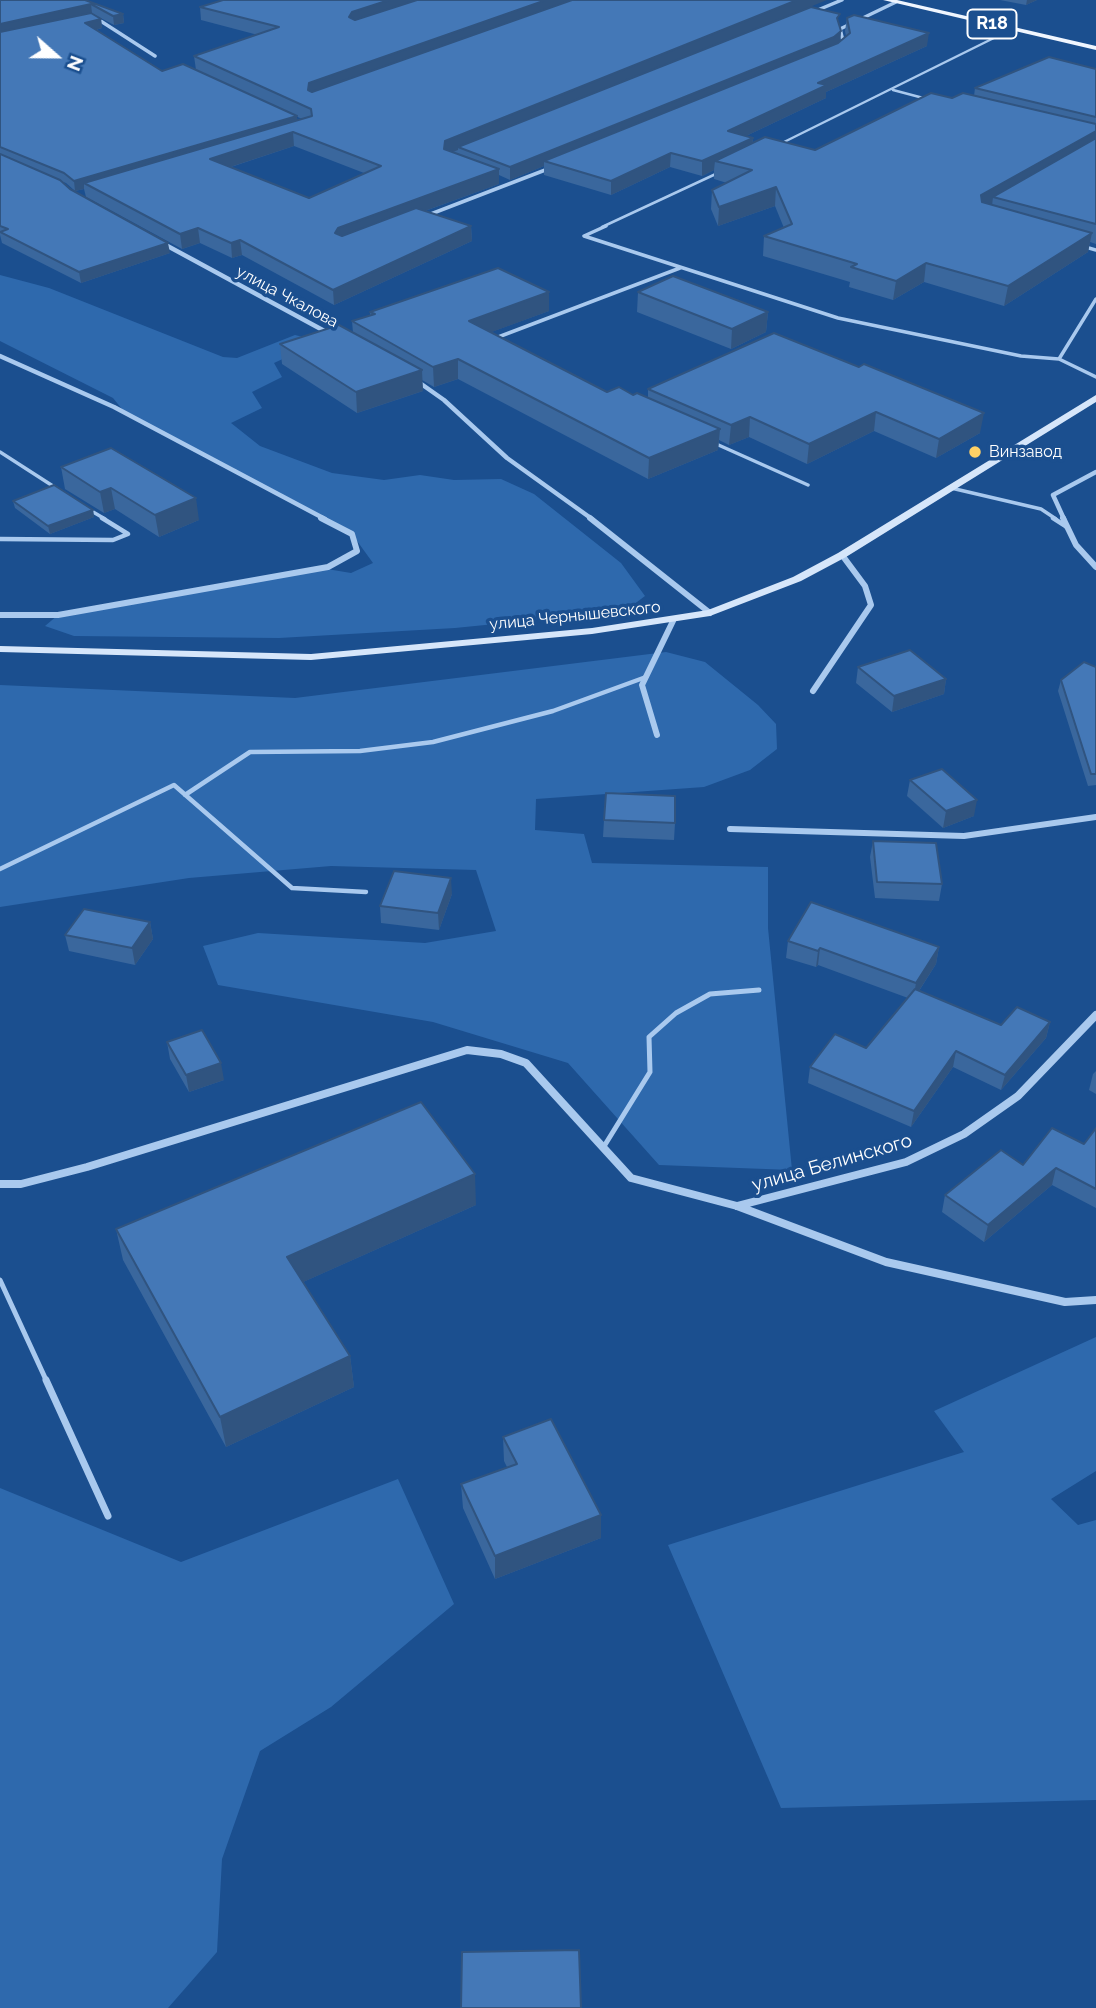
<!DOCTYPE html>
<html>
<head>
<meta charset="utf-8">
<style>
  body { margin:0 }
  #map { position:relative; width:1096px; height:2008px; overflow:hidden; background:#1b4f8f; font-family:Raleway,sans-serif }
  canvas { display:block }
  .north { position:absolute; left:21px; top:21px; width:70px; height:70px; -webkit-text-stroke:5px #1b4f8f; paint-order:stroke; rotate:111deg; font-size:19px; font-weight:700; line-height:28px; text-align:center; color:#fff }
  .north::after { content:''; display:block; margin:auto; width:24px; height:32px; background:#fff; clip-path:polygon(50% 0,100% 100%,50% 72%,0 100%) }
</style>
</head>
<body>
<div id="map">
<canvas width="1096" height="2008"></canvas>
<div class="north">N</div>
</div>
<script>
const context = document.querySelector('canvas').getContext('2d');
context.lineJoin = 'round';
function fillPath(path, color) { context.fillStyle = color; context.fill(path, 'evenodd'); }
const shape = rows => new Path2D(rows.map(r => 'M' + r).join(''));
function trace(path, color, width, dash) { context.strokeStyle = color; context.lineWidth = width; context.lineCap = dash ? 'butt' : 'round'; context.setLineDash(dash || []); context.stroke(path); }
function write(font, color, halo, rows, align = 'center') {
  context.font = font + ' Raleway,sans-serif'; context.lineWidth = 7; context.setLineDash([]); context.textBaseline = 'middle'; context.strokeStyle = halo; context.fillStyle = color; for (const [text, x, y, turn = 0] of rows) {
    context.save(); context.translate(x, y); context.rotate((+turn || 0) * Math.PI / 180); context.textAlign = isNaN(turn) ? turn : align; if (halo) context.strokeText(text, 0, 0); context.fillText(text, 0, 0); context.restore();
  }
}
const green = shape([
  [0,275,49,288,223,357,237,358,295,335,311,339,300,351,274,363,282,377,252,392,262,408,231,423,260,446,332,473,384,480,420,475,454,480,501,479,534,494,621,563,645,596,625,611,455,628,279,638,74,636,45,626,58,615,321,568,351,573,373,563,352,534,126,414,113,398,0,341],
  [666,652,705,662,758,705,776,724,777,749,750,770,704,787,536,799,535,830,584,834,592,863,768,867,768,928,792,1170,659,1165,568,1063,433,1022,218,985,203,946,258,933,425,943,496,931,476,870,331,866,189,878,0,907,0,685,295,698],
  [1096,1337,1096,1471,1051,1499,1078,1525,1096,1520,1096,1800,781,1808,668,1545,964,1452,934,1411],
  [398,1479,454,1604,331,1707,260,1751,222,1859,217,1952,168,2008,0,2008,0,1488,181,1562]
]);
const serviceFar4 = shape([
  [893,90,927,99],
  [780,144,1012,29],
  [602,227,720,172]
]);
const serviceFar3 = shape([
  [606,226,584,236,838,318,1021,356,1059,359,1096,299],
  [1082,246,1096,250],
  [493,339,680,268],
  [1059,359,1096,377],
  [714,443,808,485],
  [0,452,56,488],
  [951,488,1041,509,1056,519],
  [88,509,105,519]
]);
const serviceFar2 = shape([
  [1053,518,1067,527],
  [0,539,113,540,128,534,102,518],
  [185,795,250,752,360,751,433,742,553,711,646,677],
  [0,869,174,785,292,888,366,892]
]);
const serviceFar1 = shape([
  [603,1148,650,1072,649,1037,676,1013,710,994,759,990],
  [0,1280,47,1382]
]);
const service = shape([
  [46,1380,108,1516]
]);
const minorFar3 = shape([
  [813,12,842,0],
  [96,18,155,56],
  [844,45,840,29,896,2],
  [423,217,553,167]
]);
const minorFar2 = shape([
  [162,243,330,334],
  [0,356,114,407,325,519],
  [417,381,444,400,507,458,592,519],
  [1064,519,1053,495,1096,472]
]);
const minorFar1 = shape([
  [590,518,710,613],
  [1063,518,1076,545,1096,567],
  [0,615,58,615,328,567,357,551,352,534,321,518],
  [813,691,871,605,865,586,842,555],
  [657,735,642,685,673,621],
  [730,829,964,836,1096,817]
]);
const minor = shape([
  [0,1184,21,1184,87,1167,467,1050,501,1054,526,1063,631,1178,737,1206,886,1262,1065,1302,1096,1300],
  [737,1206,906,1162,964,1134,1018,1096,1096,1015]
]);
const secondary = shape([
  [1096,395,1096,402,846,557,801,581,710,616,592,634,311,660,0,652,0,646,311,654,592,628,708,610,793,577,838,553,1096,395]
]);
const primary = shape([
  [883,0,897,0,1096,46,1096,50,883,0]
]);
const wall = shape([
  [0,0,85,0,123,14,124,23,114,25,91,13,101,19,102,28,96,30,162,71,297,116,297,120,302,119,196,70,194,56,258,35,201,20,200,7,786,17,839,25,841,31,840,41,846,36,845,31,847,18,927,46,826,92,826,98,746,136,753,138,753,143,815,150,952,98,974,96,975,88,1096,69,1096,244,1090,242,1088,252,1004,306,924,282,893,300,849,287,850,282,763,256,764,236,784,228,775,206,718,226,711,209,712,190,727,183,714,179,714,170,702,176,670,167,611,195,544,175,544,166,510,180,499,175,499,184,425,211,471,226,472,241,334,305,242,255,232,258,200,243,182,249,86,197,84,189,75,191,66,183,60,181,70,189,170,253,81,283,2,243,0,235],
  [294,146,364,173,309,198,231,167],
  [1000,0,1037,0,1026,5],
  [638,292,768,312,766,332,731,349,637,312],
  [549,311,491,332,607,392,648,397,648,389,774,333,980,433,936,458,874,431,807,464,749,437,729,445,719,440,718,450,648,479,458,379,434,387,422,380,423,391,357,413,282,364,280,344,353,333,352,321,370,316,370,312],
  [61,467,199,520,159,537,115,509,104,513,65,489],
  [13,501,93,510,94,517,50,534,15,508],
  [858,667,946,679,944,694,892,712,856,683],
  [1096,667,1096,785,1088,786,1058,691,1061,680],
  [910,780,974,816,943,828,907,796],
  [604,820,675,823,674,840,603,837],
  [873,841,942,884,939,901,875,898,870,857],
  [452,894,439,930,381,923,380,906],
  [150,922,153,939,135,965,69,951,65,935],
  [788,941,939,947,936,964,919,991,1001,1025,1050,1022,1046,1038,1001,1090,953,1067,911,1127,808,1083,810,1067,866,1048,908,998,818,965,816,967,786,958],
  [167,1042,224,1080,189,1092,170,1059],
  [1096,1071,1096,1094,1089,1090,1093,1074],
  [1096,1128,1096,1208,1052,1185,984,1242,942,1212,945,1195,1023,1165,1084,1144],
  [476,1205,303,1282,350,1356,354,1387,226,1447,123,1260,116,1229],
  [503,1437,601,1538,495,1579,463,1508,461,1484,507,1467,504,1461]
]);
const shadedWall = shape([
  [389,0,427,0,350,30,349,17,352,12],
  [546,0,581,0,309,104,308,90,309,83],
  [797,0,827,0,462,148,458,147,458,150,445,155,445,163,445,141],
  [1027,0,1037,0,1026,5],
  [91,4,92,13,0,34,0,24],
  [123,14,124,23,114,25,113,16],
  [101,19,102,28,87,32,85,23],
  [841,31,840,42,544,161,544,166,510,180,510,167],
  [929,33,927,46,826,92,826,98,727,145,728,131,818,83],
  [297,116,298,126,84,183,84,189,75,191,74,181],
  [1096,131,1096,147,993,197,992,206,978,214,981,195],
  [293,132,294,146,212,173,210,159],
  [753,138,752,152,715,161,714,170,702,176,702,161],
  [671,153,670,167,611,195,611,181],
  [499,169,499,184,339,242,335,233,338,228],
  [776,187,775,206,718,226,719,207],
  [471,226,472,241,334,305,333,290],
  [198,228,200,243,182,249,180,234],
  [1092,233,1088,252,1004,306,1008,286],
  [240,240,242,255,232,258,231,243],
  [168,243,170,253,81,283,79,272],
  [926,263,924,282,893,300,896,281],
  [549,292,549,311,470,340,469,321],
  [768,312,766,332,731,349,732,329],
  [458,359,458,379,434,387,433,367],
  [422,370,423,391,357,413,356,392],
  [876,412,874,431,807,464,809,444],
  [984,413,980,433,936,458,939,439],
  [750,417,749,437,729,445,731,425],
  [720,429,718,450,648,479,649,458],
  [111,488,115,509,104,513,100,492],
  [196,498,199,520,159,537,155,515],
  [93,510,94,517,50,534,48,526],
  [946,679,944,694,892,712,894,696],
  [977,800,974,816,943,828,946,811],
  [451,878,452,894,439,930,438,913],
  [150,922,153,939,135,965,132,948],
  [939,947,936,964,913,1000,916,983],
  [820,948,818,965,816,967,818,951],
  [1050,1022,1046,1038,1001,1090,1005,1075],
  [956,1051,953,1067,911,1127,914,1111],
  [221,1063,224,1080,189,1092,186,1075],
  [1056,1168,1052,1185,984,1242,988,1225],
  [475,1174,476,1205,292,1287,287,1257],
  [350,1356,354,1387,226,1447,220,1417],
  [601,1515,601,1538,495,1579,495,1556]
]);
const building = shape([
  [0,0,85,0,123,14,113,16,91,4,0,24,0,0],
  [223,0,389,0,352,12,349,17,355,20,417,0,546,0,309,83,308,90,312,92,572,0,797,0,445,141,444,149,499,169,338,228,335,233,342,236,416,208,471,226,333,290,240,240,231,243,198,228,180,234,84,183,312,116,311,109,194,56,279,27,200,7,223,0],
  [293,132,381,166,309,198,210,159,293,132],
  [811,7,840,14,837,18,841,31,834,37,510,167,458,147,811,7],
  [91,13,101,19,85,23,162,71,183,64,297,116,74,181,64,173,0,147,0,32,91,13],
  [854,15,929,33,818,83,827,85,728,131,753,138,702,161,671,153,611,181,544,161,838,43,850,33,847,18,854,15],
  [1049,57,1096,69,1096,117,975,88,1049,57],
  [931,93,952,98,963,93,1096,124,1096,131,981,195,982,202,1092,233,1008,286,926,263,896,281,851,267,857,264,764,236,792,224,776,187,719,207,712,190,752,170,715,161,765,137,815,150,931,93],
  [1096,138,1096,224,993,197,1096,138],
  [0,154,60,180,70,189,168,243,79,272,0,232,8,229,0,226,0,154],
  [498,268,549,292,469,321,607,392,619,387,633,395,637,393,720,429,649,458,458,359,433,367,352,321,375,314,370,312,498,268],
  [673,276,768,312,732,329,638,292,673,276],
  [339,325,422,370,356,392,280,344,339,325],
  [774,333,859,367,864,364,984,413,939,439,876,412,809,444,750,417,731,425,648,389,774,333],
  [111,448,196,498,155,515,111,488,100,492,61,467,111,448],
  [54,485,93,510,48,526,13,501,54,485],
  [910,650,946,679,894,696,858,667,910,650],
  [1084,662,1096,667,1096,774,1091,774,1061,680,1084,662],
  [942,769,977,800,946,811,910,780,942,769],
  [606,793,675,796,675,823,604,820,606,793],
  [873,841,936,843,942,884,877,882,873,841],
  [394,871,451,878,438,913,380,906,394,871],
  [811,902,939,947,916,983,820,948,818,951,788,941,811,902],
  [84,909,150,922,132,948,65,935,84,909],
  [915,989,1001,1025,1017,1007,1050,1022,1005,1075,956,1051,914,1111,810,1067,835,1034,866,1048,915,989],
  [202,1030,221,1063,186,1075,167,1042,202,1030],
  [421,1102,475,1174,287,1257,350,1356,220,1417,116,1229,421,1102],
  [1052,1128,1084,1144,1096,1128,1096,1189,1056,1168,988,1225,945,1195,1001,1150,1023,1165,1052,1128],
  [551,1419,601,1515,495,1556,461,1484,517,1464,503,1437,551,1419],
  [579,1950,581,2008,461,2008,462,1952,579,1950]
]);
const markers = [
  [975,452,7,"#ffd166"]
];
const farStreetnames = [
  ["улица Чкалова",287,297,28],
  ["улица Чернышевского",575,616,-6]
];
const farPoinames = [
  ["Винзавод",989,452]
];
const shields = [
  [992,24,49]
];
const shieldNames = [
  ["R18",992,24]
];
const streetNames = [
  ["улица Белинского",832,1163,-16]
];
fillPath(green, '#2e69ad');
trace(serviceFar4, '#a9c9ee', 2.5);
trace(serviceFar3, '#a9c9ee', 3.5);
trace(serviceFar2, '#a9c9ee', 4.5);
trace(serviceFar1, '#a9c9ee', 5);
trace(service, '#a9c9ee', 7);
trace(minorFar3, '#a9c9ee', 3.5);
trace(minorFar2, '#a9c9ee', 4.5);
trace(minorFar1, '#a9c9ee', 6);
trace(minor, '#a9c9ee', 8);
fillPath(secondary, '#d6e6fa');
fillPath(primary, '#f0f6ff');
fillPath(wall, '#3a679d');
fillPath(shadedWall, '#305480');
fillPath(building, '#4478b7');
trace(building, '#305480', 2);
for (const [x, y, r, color] of markers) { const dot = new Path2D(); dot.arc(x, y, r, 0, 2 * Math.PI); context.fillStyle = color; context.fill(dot); trace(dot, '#1b4f8f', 2.5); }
write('16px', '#fff', '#1b4f8f', farStreetnames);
write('16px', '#fff', '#1b4f8f', farPoinames, 'left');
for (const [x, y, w] of shields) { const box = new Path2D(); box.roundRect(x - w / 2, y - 14.5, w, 29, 5); context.fillStyle = '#1b4f8f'; context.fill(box); trace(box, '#fff', 2); }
write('bold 18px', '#fff', null, shieldNames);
write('19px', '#fff', '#1b4f8f', streetNames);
</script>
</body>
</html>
